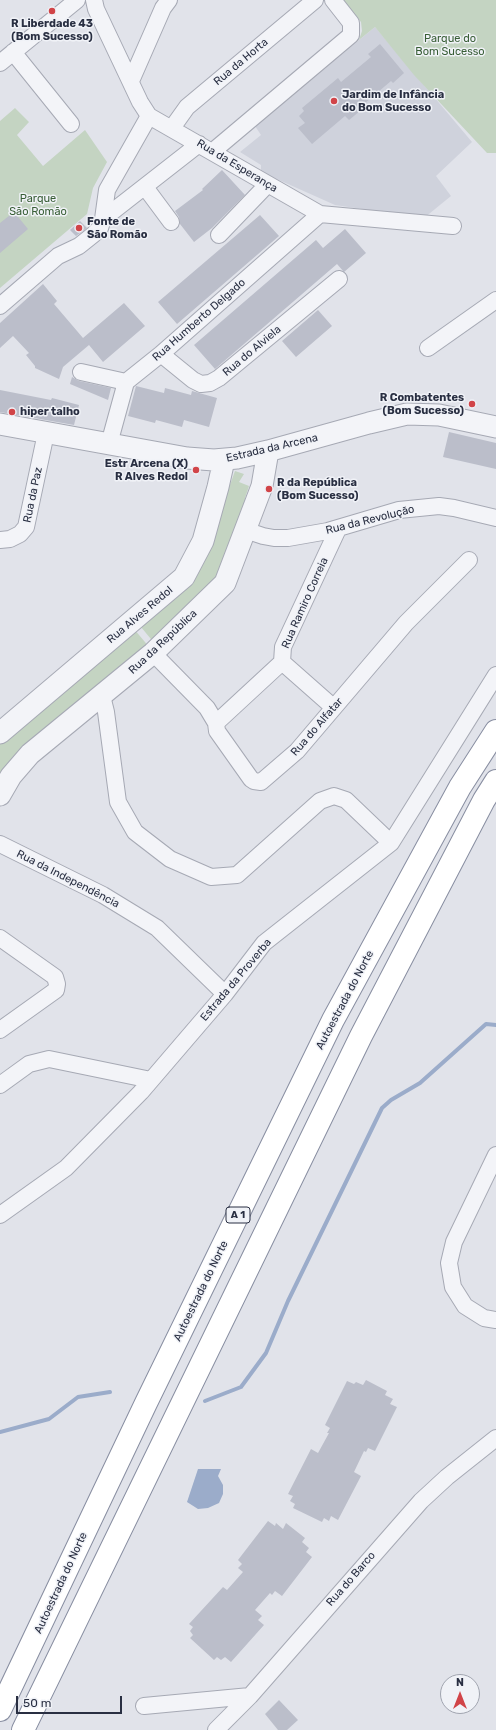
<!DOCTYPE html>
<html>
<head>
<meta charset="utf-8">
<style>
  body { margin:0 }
  #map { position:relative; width:496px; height:1730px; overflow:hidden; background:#e1e3ea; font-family:Rubik,sans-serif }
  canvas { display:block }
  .north { position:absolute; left:440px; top:1674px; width:40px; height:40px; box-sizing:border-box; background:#f0f2f7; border:1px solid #a0a4af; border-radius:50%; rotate:0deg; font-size:11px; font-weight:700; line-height:16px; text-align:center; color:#292f42 }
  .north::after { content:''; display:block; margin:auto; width:14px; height:18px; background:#d14448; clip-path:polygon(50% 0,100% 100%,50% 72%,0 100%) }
  .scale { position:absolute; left:16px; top:1696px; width:106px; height:18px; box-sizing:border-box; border:2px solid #292f42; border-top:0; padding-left:5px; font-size:12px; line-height:14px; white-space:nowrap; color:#292f42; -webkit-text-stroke:3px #f0f2f7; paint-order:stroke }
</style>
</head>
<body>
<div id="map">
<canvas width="496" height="1730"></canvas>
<div class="north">N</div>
<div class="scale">50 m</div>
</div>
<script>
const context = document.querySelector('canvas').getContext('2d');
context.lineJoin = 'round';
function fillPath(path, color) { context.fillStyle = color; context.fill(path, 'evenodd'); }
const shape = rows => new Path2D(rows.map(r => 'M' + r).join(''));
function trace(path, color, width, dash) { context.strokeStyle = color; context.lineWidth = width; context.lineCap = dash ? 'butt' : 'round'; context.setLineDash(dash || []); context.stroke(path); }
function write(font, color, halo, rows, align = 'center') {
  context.font = font + ' Rubik,sans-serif'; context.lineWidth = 3; context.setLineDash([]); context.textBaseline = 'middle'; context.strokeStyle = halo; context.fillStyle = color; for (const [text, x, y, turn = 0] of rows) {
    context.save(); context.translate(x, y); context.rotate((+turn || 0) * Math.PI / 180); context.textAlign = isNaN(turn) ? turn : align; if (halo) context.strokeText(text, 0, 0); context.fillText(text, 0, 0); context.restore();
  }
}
const built = shape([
  [375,27,472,142,436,176,451,196,424,218,335,205,261,172,261,165,240,152,261,135,255,126]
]);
const green = shape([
  [342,0,496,0,496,153,487,153,414,75,375,27,359,40,362,31,361,22],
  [15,108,29,122,17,135,43,166,85,130,107,162,93,188,87,214,0,288,0,121],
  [235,471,244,474,239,482,249,486,245,498,250,501,226,569,155,644,141,627,216,524],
  [134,629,150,648,0,786,0,738]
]);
const water = shape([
  [198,1469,221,1469,218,1476,223,1485,223,1494,219,1503,208,1508,198,1509,187,1502]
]);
const stream = shape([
  [205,1401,241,1387,266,1353,288,1301,382,1108,391,1100,420,1083,486,1024,496,1025],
  [0,1432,49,1419,78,1397,110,1392]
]);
const building = shape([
  [380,44,404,73,393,83,391,81,358,109,360,111,349,120,345,116,312,144,298,128,305,123,299,116,304,111,302,108,338,78,341,82,371,57,368,54],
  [222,170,245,195,212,228,194,242,180,224,179,217,175,211,203,190,202,189],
  [14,212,28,229,0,253,0,223],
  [260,215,279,236,177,324,158,302],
  [80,221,87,228,76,236,70,230],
  [345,229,366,253,344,272,337,264,215,369,194,345,316,240,323,248],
  [43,284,57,301,54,304,83,338,124,303,145,326,103,362,89,345,63,367,59,379,35,368,35,366,26,355,29,353,13,336,0,348,0,323],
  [318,310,332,326,296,357,282,341],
  [72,377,79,381,111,388,108,400,70,384],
  [136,386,164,393,165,388,191,395,192,391,217,398,209,427,184,420,182,427,156,420,155,423,128,416],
  [0,390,51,400,52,398,79,405,74,425,0,412],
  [449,432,496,443,496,469,443,457],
  [366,1380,387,1391,385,1395,393,1399,390,1404,397,1407,375,1451,368,1448,366,1452,364,1451,354,1472,361,1476,338,1520,331,1516,329,1521,324,1518,322,1522,293,1508,295,1504,290,1501,293,1496,288,1494,311,1449,318,1453,329,1433,327,1433,330,1428,325,1425,347,1381,354,1384,356,1382,363,1385],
  [268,1521,275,1526,276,1523,283,1529,286,1523,305,1538,302,1542,309,1548,306,1552,312,1557,282,1596,275,1591,272,1595,270,1593,255,1610,262,1616,258,1620,264,1625,231,1662,225,1657,221,1660,217,1657,214,1660,190,1638,193,1635,190,1631,193,1627,189,1624,223,1587,227,1590,243,1572,238,1568,242,1564,238,1560],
  [279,1700,298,1720,287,1730,278,1730,265,1714]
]);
const minor = shape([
  [94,0,96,9,140,102,149,116,320,214,453,226],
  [13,52,71,124],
  [0,63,77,0],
  [131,81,163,8,169,0],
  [172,128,187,107,315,0],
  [212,152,351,35,351,23,333,0],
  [145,187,171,222],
  [103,219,107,190,149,116],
  [219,235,267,185],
  [0,306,58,256,79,246,94,234,100,228,103,219,199,144],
  [428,348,496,300],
  [161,354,193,380,201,384,210,383,219,378,339,279],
  [81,372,126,382],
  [109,444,126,382,161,354,320,214],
  [245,530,263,536,274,538,288,538,328,531,399,510,439,506,454,508,496,518],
  [0,540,10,539,20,534,26,527,46,433],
  [153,653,207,708,216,723,217,731,251,779,254,781,261,782,297,751,406,623,469,560],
  [282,662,333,707],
  [102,696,106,712,118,802,135,832,170,859,211,877,237,875,320,801,334,796,346,800,391,843],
  [216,723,282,662,283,647,338,529],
  [0,844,103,895,157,928,225,994],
  [0,938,55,977,57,984,56,990,0,1030],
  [0,1085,29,1064,49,1059,151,1080],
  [496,1155,454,1242,449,1263,453,1287,465,1306,484,1318,496,1320],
  [0,1215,66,1168,141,1092,225,994,264,943,391,843,496,675],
  [144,1706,250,1696],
  [216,1730,250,1696,421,1501,447,1477,496,1438]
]);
const tertiary = shape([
  [0,424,187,458,214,460,237,458,268,451,369,423,407,414,439,415,496,427],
  [0,733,184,577,203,541,218,487,224,460],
  [0,795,11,776,30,754,153,653,225,583,262,486,268,451]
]);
const motorway = shape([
  [0,1710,146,1403,333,1020,460,787,496,731],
  [23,1730,361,1036,484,800,496,781]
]);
const markers = [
  [52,11,4,"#d14448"],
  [334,101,4,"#d14448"],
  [79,228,4,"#d14448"],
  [472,404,4,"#d14448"],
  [12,412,4,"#d14448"],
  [196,470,4,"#d14448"],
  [269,489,4,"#d14448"]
];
const shields = [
  [238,1215,24]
];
const shieldNames = [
  ["A 1",238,1215]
];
const poiNames = [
  ["R Liberdade 43",52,24,"center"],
  ["(Bom Sucesso)",52,37,"center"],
  ["Jardim de Infância",342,95],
  ["do Bom Sucesso",342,108],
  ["Fonte de",87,222],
  ["São Romão",87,235],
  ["R Combatentes",464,398,"right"],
  ["(Bom Sucesso)",464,411,"right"],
  ["hiper talho",20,412],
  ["Estr Arcena (X)",188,464,"right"],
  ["R Alves Redol",188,477,"right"],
  ["R da República",277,483],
  ["(Bom Sucesso)",277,496]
];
const parkNames = [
  ["Parque do",450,39],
  ["Bom Sucesso",450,52],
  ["Parque",38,199],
  ["São Romão",38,212]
];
const streetNames = [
  ["Rua da Horta",241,62,-40],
  ["Rua da Esperança",237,166,31],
  ["Rua Humberto Delgado",199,320,-41],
  ["Rua do Alviela",252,351,-40],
  ["Estrada da Arcena",272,448,-13],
  ["Rua da Paz",33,495,-78],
  ["Rua da Revolução",370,520,-14],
  ["Rua Ramiro Correia",305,603,-66],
  ["Rua Alves Redol",140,615,-40],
  ["Rua da República",163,642,-43],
  ["Rua do Alfatar",317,727,-49],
  ["Rua da Independência",68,879,27],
  ["Estrada da Proverba",236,980,-50],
  ["Autoestrada do Norte",345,1000,-62],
  ["Autoestrada do Norte",201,1291,-64],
  ["Rua do Barco",351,1579,-49],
  ["Autoestrada do Norte",61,1583,-65]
];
fillPath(built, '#cfd2dc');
fillPath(green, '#c4d4c2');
fillPath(water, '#9bacca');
trace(stream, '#9bacca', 4);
fillPath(building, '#bbbeca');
trace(minor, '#a6a9b4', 18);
trace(tertiary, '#a6a9b4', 23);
trace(motorway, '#888ea1', 24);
trace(minor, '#f3f4f8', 16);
trace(tertiary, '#f3f4f8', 21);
trace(motorway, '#fff', 22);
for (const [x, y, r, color] of markers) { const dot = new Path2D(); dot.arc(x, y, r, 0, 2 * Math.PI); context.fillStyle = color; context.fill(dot); trace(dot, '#f0f2f7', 1.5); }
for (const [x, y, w] of shields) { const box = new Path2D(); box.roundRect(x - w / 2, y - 8, w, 16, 3); context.fillStyle = '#f0f2f7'; context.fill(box); trace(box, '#292f42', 1); }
write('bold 10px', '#292f42', null, shieldNames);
write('bold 11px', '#292f42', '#f0f2f7', poiNames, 'left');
write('11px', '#385e36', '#f0f2f7', parkNames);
write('11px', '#292f42', '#f0f2f7', streetNames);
</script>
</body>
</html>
